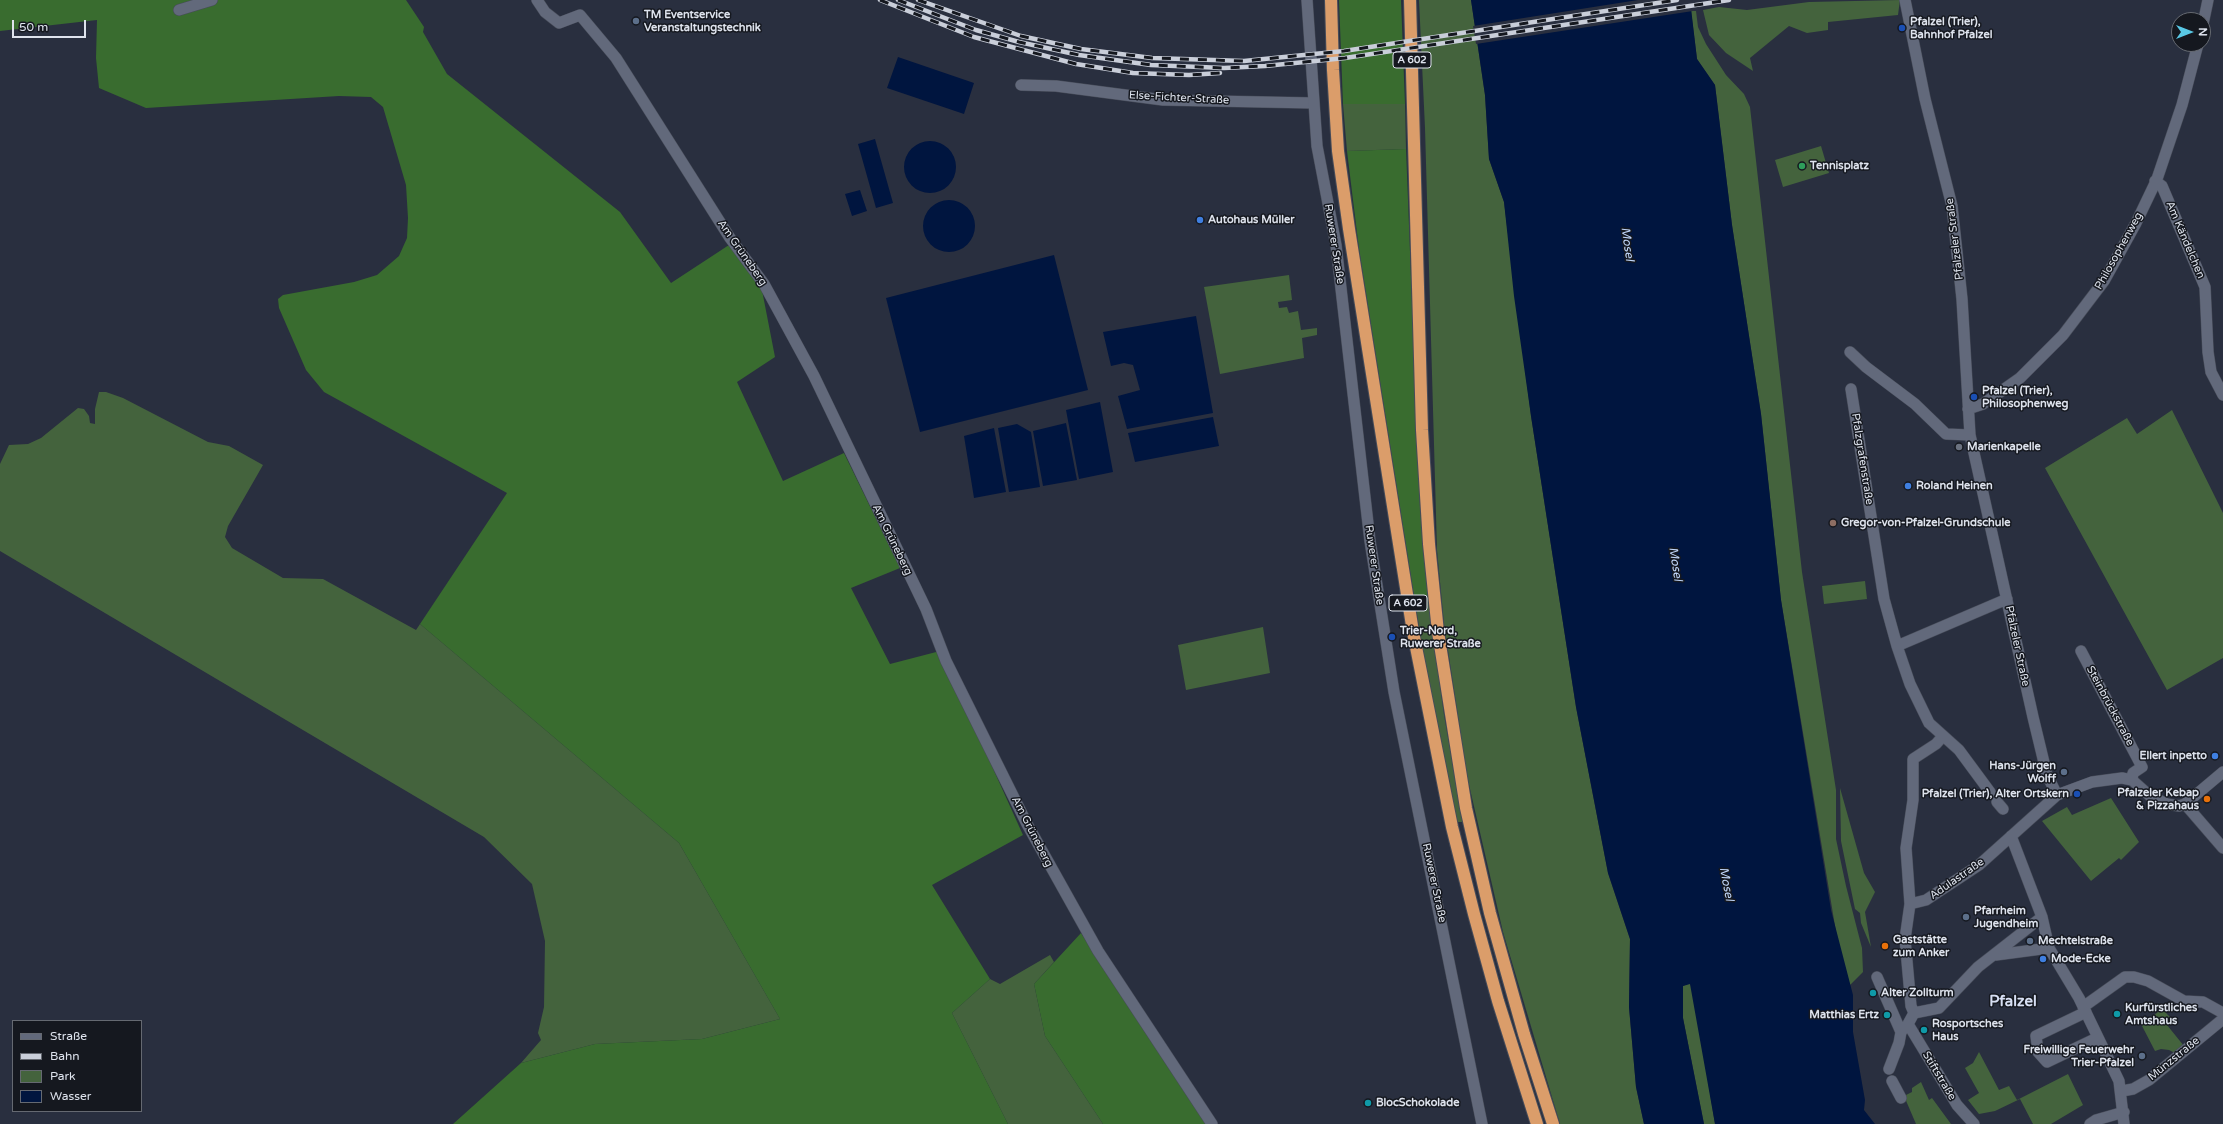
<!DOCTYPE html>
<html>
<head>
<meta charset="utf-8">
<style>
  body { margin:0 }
  #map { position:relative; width:2223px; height:1124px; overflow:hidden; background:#292f3f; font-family:"Varela Round",sans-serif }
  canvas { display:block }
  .legend { position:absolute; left:12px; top:1020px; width:130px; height:92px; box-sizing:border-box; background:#15181f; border:1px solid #656971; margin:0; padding:5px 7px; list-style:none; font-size:12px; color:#dee3ed }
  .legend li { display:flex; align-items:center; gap:8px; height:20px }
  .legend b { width:20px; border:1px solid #656971 }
  .north { position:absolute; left:2171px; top:12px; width:40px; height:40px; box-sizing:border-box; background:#15181f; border:1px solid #656971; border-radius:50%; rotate:90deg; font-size:11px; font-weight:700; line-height:16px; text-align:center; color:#dee3ed }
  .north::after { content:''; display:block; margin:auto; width:14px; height:18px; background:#59c8e5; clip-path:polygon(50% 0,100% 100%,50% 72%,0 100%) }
  .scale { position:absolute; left:12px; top:20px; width:74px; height:18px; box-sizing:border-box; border:2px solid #dee3ed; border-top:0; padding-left:5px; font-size:12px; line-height:14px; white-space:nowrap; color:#dee3ed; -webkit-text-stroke:3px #15181f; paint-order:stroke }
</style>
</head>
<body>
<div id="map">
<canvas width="2223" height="1124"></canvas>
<ul class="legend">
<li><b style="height:5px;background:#62697b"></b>Straße</li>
<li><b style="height:5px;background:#c9ced9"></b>Bahn</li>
<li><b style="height:11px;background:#44633d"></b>Park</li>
<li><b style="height:11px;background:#00153f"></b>Wasser</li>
</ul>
<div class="north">N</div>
<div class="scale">50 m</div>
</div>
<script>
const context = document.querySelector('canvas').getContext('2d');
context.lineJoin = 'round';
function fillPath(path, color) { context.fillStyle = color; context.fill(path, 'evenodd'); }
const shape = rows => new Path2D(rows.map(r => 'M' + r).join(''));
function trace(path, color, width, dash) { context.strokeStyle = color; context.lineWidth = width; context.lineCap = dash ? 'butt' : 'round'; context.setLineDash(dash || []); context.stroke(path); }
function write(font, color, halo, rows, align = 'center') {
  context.font = font + ' "Varela Round",sans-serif'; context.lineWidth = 3; context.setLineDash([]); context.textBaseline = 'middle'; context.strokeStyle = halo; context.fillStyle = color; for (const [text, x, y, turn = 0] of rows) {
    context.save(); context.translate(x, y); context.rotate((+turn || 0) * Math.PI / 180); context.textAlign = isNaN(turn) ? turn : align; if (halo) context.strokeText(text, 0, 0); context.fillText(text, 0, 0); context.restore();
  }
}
const green = shape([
  [1419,0,1471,0,1485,95,1489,159,1504,202,1531,416,1576,707,1608,873,1630,939,1629,1007,1636,1087,1644,1124,1560,1124,1503,932,1467,776,1444,624,1437,550,1425,128],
  [1900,0,1898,15,1828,22,1828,30,1807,33,1789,26,1750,58,1753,71,1726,53,1709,35,1703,10,1719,7,1747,10,1809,2],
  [1691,11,1696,11,1698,27,1706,44,1726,75,1744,94,1750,107,1802,572,1836,790,1836,839,1846,886,1862,948,1863,972,1850,985,1838,944,1781,600,1761,414,1732,225,1715,85,1697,59],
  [1343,104,1405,104,1406,149,1347,151],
  [1821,146,1829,173,1783,187,1775,160],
  [1289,275,1292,300,1278,302,1279,308,1287,307,1289,313,1298,311,1301,330,1317,328,1317,335,1302,338,1304,358,1220,374,1204,287],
  [99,392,106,392,123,398,208,442,229,446,263,465,228,526,225,537,232,548,283,578,323,579,416,630,420,624,679,843,780,1019,702,1039,595,1044,521,1063,541,1040,538,1033,544,1007,545,941,532,884,484,837,0,551,0,464,9,445,28,444,41,438,78,408,84,409,89,416,90,423,95,424,95,409],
  [2172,410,2223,513,2223,658,2167,690,2045,468,2127,418,2137,434],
  [1865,581,1867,599,1824,604,1822,586],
  [1428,595,1444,715,1463,822,1457,822,1431,699,1414,596],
  [1263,627,1270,673,1186,690,1178,645],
  [1840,788,1864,873,1875,892,1865,912,1871,947,1861,923,1860,913,1855,909,1841,841],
  [2111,798,2139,842,2121,860,2119,858,2091,881,2042,821,2067,807,2072,815],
  [1050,955,1054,962,1034,984,1045,1036,1103,1124,1008,1124,952,1013,990,979,1000,984],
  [1690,983,1694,995,1715,1124,1704,1124,1683,1018,1683,986],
  [2164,1008,2166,1013,2172,1019,2167,1025,2184,1046,2175,1053,2169,1050,2161,1049,2155,1051,2141,1024],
  [1979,1052,1999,1090,2009,1086,2017,1100,2068,1074,2083,1105,2051,1124,2033,1124,2020,1099,1995,1111,1979,1114,1968,1100,1979,1093,1965,1068,1973,1063],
  [1921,1082,1929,1100,1932,1098,1951,1124,1916,1124,1904,1096,1912,1092,1912,1088]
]);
const forest = shape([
  [0,0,406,0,424,27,423,32,447,74,620,212,671,283,729,245,761,285,775,357,737,382,783,481,844,453,900,568,851,588,890,664,940,651,1023,835,932,885,990,979,952,1013,1008,1124,453,1124,521,1063,595,1044,702,1039,780,1019,679,843,420,624,507,493,324,392,306,370,279,308,278,299,283,295,354,282,377,275,399,256,407,238,408,218,406,185,383,107,371,97,339,96,146,108,99,88,96,58,97,20,0,31],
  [1339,0,1401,0,1405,104,1343,104],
  [1406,149,1420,506,1428,595,1414,596,1359,249,1347,151],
  [1081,933,1207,1124,1103,1124,1045,1036,1034,984]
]);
const water = shape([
  [1471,0,1690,0,1697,59,1715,85,1732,225,1761,414,1781,600,1831,910,1853,995,1853,1032,1865,1100,1864,1110,1875,1124,1715,1124,1690,984,1683,986,1683,1018,1704,1124,1644,1124,1636,1087,1629,1007,1630,939,1608,873,1576,707,1531,416,1514,296,1504,202,1489,159,1485,95],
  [898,57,974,83,964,114,887,88],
  [875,139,893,203,876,208,858,144],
  '904 167a26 26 0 1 1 52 0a26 26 0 1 1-52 0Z',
  [860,190,867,211,852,216,845,194],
  '923 226a26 26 0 1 1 52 0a26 26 0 1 1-52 0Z',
  [1054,255,1088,390,920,432,886,298],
  [1196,316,1213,413,1127,429,1118,396,1140,390,1133,365,1124,363,1111,366,1103,332],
  [1100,402,1113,472,1079,479,1066,410],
  [1213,417,1219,446,1135,462,1128,433],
  [1066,423,1077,480,1043,486,1033,431],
  [1017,424,1031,432,1040,487,1009,492,998,428],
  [994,428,1006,492,974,498,964,436]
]);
const pier = shape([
  [1638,0,1692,0,1693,11,1476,44,1473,26]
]);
const minor = shape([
  [537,0,545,12,559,23,580,15,616,58,730,238,764,284,814,376,926,609,946,661,1027,824,1098,951,1212,1124],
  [1905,0,1925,99,1952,206,1962,299,1970,435,2033,717,2047,775,2057,795],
  [179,10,212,0],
  [2203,24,2208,0],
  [1021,85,1056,86,1163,100,1313,103],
  [2155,181,2162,186,2205,287,2208,352,2211,372,2223,395],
  [1850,352,1866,367,1915,404,1946,434,1970,435],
  [1851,389,1884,599,1897,646],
  [1968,409,1983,404,2020,378,2063,335,2104,281,2136,223,2157,179,2182,105,2198,44],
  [2081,651,2142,767,2133,773,2132,780],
  [1990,792,1959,750,1929,723,1910,684,1897,646,2007,599],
  [1997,802,2003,809],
  [2185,804,2223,848],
  [2011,836,2042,917,2049,948,2079,998,2119,1081,2124,1124],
  [1910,904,1906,848,1913,800,1913,759,1936,744,1943,736],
  [1996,955,2049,948],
  [1877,977,1901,1032,1899,1043,1889,1069],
  [2083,1007,2125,977,2134,977,2148,981,2184,1001,2203,1002,2223,1013],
  [2086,1012,2036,1036,2038,1052,2047,1062,2097,1038],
  [1914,1013,1939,1008,1978,967,2042,917],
  [1908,1024,1957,1105,1974,1124],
  [1901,1032,1908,1024,1914,1013,1911,1006,1905,939,1910,904,1926,900,1979,865,2057,795,2092,782,2122,778,2132,780,2150,796,2167,804,2179,806,2185,804,2223,772],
  [1892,1081,1901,1098],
  [2122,1091,2133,1089,2149,1080,2223,1019],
  [2090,1124,2096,1120,2124,1112]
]);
const secondary = shape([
  [1307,0,1317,146,1336,245,1370,541,1394,692,1482,1124]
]);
const motorway = shape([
  [1331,0,1333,70,1338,151,1349,229,1413,632,1452,827,1474,914,1498,1001,1537,1124],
  [1410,0,1422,430,1429,544,1438,632,1466,808,1490,913,1524,1034,1553,1124]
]);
const rail = shape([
  [880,0,974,37,1076,64,1133,73,1189,75,1220,73],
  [898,0,976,30,1019,42,1079,55,1151,65,1224,68,1265,66,1345,58,1729,0],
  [918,0,1021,36,1081,49,1152,58,1244,61,1344,51,1677,0]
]);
const markers = [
  [636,21,4,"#5c6f8a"],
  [1902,28,4,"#1a4fb4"],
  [1802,166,4,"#2e9e5b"],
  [1200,220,4,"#3f7fe0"],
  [1974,397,4,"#1a4fb4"],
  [1959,447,4,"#6b7280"],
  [1908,486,4,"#3f7fe0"],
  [1833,523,4,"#8d6e63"],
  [1392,637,4,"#1a4fb4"],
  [2215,756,4,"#3f7fe0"],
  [2064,772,4,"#5c6f8a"],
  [2077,794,4,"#1a4fb4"],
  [2207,799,4,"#e8710a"],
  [1966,917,4,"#5c6f8a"],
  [2030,941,4,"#5c6f8a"],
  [1885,946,4,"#e8710a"],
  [2043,959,4,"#3f7fe0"],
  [1873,993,4,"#0f9aa8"],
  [2117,1014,4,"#0f9aa8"],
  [1887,1015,4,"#0f9aa8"],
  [1924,1030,4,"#0f9aa8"],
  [2142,1056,4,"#5c6f8a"],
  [1368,1103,4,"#0f9aa8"]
];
const shields = [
  [1412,60,38],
  [1408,603,38]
];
const shieldNames = [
  ["A 602",1412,60],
  ["A 602",1408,603]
];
const poiNames = [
  ["TM Eventservice",644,15],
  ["Veranstaltungstechnik",644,28],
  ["Pfalzel (Trier),",1910,22],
  ["Bahnhof Pfalzel",1910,35],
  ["Tennisplatz",1810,166],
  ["Autohaus Müller",1208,220],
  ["Pfalzel (Trier),",1982,391],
  ["Philosophenweg",1982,404],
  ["Marienkapelle",1967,447],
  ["Roland Heinen",1916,486],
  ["Gregor-von-Pfalzel-Grundschule",1841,523],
  ["Trier-Nord,",1400,631],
  ["Ruwerer Straße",1400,644],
  ["Ellert inpetto",2207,756,"right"],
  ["Hans-Jürgen",2056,766,"right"],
  ["Wolff",2056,779,"right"],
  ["Pfalzeler Kebap",2199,793,"right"],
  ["& Pizzahaus",2199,806,"right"],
  ["Pfalzel (Trier), Alter Ortskern",2069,794,"right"],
  ["Pfarrheim",1974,911],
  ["Jugendheim",1974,924],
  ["Gaststätte",1893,940],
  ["zum Anker",1893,953],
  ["Mechtelstraße",2038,941],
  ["Mode-Ecke",2051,959],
  ["Alter Zollturm",1881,993],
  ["Kurfürstliches",2125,1008],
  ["Amtshaus",2125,1021],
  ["Matthias Ertz",1879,1015,"right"],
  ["Rosportsches",1932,1024],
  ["Haus",1932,1037],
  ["Freiwillige Feuerwehr",2134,1050,"right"],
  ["Trier-Pfalzel",2134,1063,"right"],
  ["BlocSchokolade",1376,1103]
];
const streetNames = [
  ["Else-Fichter-Straße",1179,98,3],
  ["Pfalzeler Straße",1955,239,-97],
  ["Am Kändelchen",2185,240,67],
  ["Ruwerer Straße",1334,244,81],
  ["Philosophenweg",2119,251,-61],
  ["Am Grüneberg",742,253,55],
  ["Pfalzgrafenstraße",1862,459,81],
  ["Am Grüneberg",892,540,64],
  ["Ruwerer Straße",1374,565,82],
  ["Pfalzeler Straße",2017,646,78],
  ["Steinbrückstraße",2110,706,62],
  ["Am Grüneberg",1032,832,63],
  ["Adulastraße",1957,879,-35],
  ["Ruwerer Straße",1434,883,78],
  ["Münzstraße",2174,1059,-39],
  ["Stiftstraße",1939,1076,59]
];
const waterNames = [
  ["Mosel",1627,244,82],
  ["Mosel",1675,564,81],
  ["Mosel",1726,884,79]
];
const districtNames = [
  ["Pfalzel",2013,1002]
];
fillPath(green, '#44633d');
fillPath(forest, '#396c2f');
fillPath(water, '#00153f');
fillPath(pier, '#292f3f');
trace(minor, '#474c59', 12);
trace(secondary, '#474c59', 12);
trace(motorway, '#474c59', 14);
trace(minor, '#62697b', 11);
trace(secondary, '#62697b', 11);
trace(motorway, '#db9d6a', 12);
trace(rail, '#c9ced9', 4.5);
trace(rail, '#15181f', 3, [9]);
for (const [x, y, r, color] of markers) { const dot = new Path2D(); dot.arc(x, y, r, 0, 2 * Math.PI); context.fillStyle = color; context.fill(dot); trace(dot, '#15181f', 1.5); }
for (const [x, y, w] of shields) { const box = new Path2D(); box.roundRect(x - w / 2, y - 8, w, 16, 3); context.fillStyle = '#15181f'; context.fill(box); trace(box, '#dee3ed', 1); }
write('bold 10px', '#dee3ed', null, shieldNames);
write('bold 11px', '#dee3ed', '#15181f', poiNames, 'left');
write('11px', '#dee3ed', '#15181f', streetNames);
write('italic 12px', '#c0d6fa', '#15181f', waterNames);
write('bold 15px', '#d7dff3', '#15181f', districtNames);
</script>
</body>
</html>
